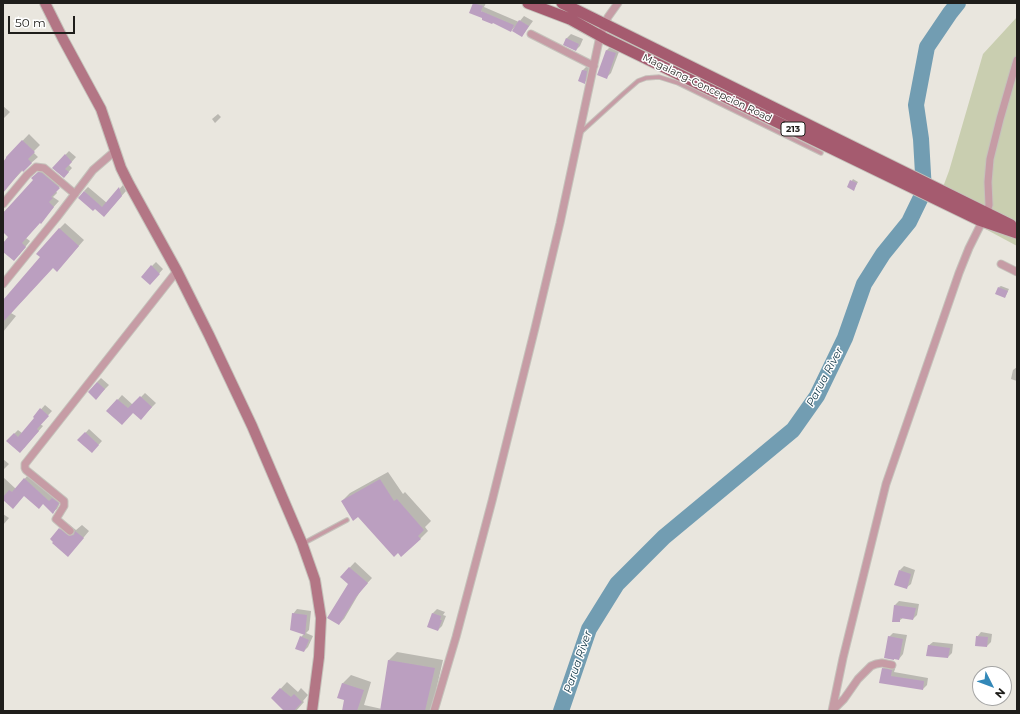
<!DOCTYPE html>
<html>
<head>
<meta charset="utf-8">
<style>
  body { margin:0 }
  #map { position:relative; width:1020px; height:714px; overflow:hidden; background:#e9e6de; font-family:Montserrat,sans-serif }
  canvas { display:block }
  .frame { position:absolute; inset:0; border:4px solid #1f1e1b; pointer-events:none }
  .north { position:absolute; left:972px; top:666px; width:40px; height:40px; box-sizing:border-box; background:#fff; border:1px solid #a5a5a4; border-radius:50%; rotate:132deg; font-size:11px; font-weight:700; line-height:16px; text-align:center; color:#1f1e1b }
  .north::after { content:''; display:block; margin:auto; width:14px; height:18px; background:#3388b8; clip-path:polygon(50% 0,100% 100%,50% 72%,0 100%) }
  .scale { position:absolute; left:8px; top:16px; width:67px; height:18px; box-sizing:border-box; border:2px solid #1f1e1b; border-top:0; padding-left:5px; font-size:12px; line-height:14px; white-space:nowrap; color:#1f1e1b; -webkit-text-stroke:3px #fff; paint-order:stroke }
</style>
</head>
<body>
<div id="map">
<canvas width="1020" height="714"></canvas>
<div class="frame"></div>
<div class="north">N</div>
<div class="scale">50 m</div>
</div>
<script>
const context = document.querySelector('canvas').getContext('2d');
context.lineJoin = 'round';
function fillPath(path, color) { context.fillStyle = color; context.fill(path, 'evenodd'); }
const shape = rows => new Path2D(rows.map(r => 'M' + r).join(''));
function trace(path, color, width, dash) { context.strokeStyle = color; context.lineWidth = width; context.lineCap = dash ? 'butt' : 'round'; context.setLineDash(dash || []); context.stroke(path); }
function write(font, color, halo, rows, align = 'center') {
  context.font = font + ' Montserrat,sans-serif'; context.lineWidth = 3; context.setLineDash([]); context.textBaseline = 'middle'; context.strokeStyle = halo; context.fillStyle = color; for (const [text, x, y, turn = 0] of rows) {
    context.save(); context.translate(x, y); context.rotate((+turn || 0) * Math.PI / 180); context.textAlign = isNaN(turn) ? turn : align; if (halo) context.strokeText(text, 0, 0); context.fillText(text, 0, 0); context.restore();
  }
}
const green = shape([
  [1017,17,1017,246,937,203,949,171,983,54]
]);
const shadow = shape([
  [474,3,486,3,484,7,519,22,524,16,533,21,522,36,516,26,511,31,493,22,492,23],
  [571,34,583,39,580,46,576,50,564,44,567,38],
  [611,46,620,49,611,73,607,77,607,50],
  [587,66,591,67,588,79,584,83,583,70],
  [3,106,10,112,3,119],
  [218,114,221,117,215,123,212,119],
  [29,134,40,145,33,152,38,157,23,170,3,191,3,163,7,157],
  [69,151,76,157,69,165,72,168,64,177,53,168],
  [44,168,64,182,56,191,57,193,53,197,59,201,26,238,30,241,19,255,3,250,3,244,9,237,3,231,3,213,35,180,37,173],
  [853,179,858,182,854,189,848,187],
  [123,185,126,191,104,216,84,191,88,187,107,203],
  [65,223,84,240,63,264,53,267,11,313,16,316,3,332,3,301,41,257,59,229],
  [156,262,163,269,150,284,152,266],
  [1001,286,1009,289,1005,297,999,287],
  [1017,367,1017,381,1011,379,1013,370],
  [101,378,109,385,100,394,97,382],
  [145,393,156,403,145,414,134,412,108,411,122,395,133,405],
  [45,405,52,411,40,424,43,426,24,448,14,434,18,430,22,433,36,418,34,417],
  [89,429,102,441,92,452,79,440],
  [3,459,9,464,3,470],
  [388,472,403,494,405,492,431,521,425,527,428,531,420,539,342,501,350,493],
  [28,475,54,497,56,494,62,499,57,509,53,512,43,503,25,495,3,499,3,477,16,489],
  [3,514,9,518,3,525],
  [66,522,76,530,82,525,89,531,74,549,60,529],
  [355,562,372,578,361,590,344,619,339,624,349,584,341,577],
  [904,566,915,570,911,584,906,588,900,570],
  [899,601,919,604,917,615,913,619,904,617,899,621,895,605],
  [297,609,311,611,309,630,306,633,313,636,308,647,304,651,301,637,304,634,293,614],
  [437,609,445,612,443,615,446,616,442,626,438,630,428,626,433,613],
  [981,632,992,634,991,642,987,646,977,637],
  [893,633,907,635,903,654,899,659,889,637],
  [933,642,953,644,952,653,948,657,928,646],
  [397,652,443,660,432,708,429,711,343,711,346,700,342,684,351,675,371,682,364,705,382,709,389,660],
  [887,664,896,666,894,672,928,678,927,685,923,689,880,682,883,669],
  [287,682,298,692,301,688,308,695,303,701,304,702,296,711,286,711,272,698]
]);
const river = shape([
  [561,711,589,629,617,584,664,537,793,430,817,396,845,338,864,284,883,254,909,222,924,191,921,139,916,105,927,47,950,13,958,3]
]);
const building = shape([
  [473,3,483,6,481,11,514,25,511,32,493,23,492,24,482,20,482,18,469,13],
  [519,20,529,26,522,37,512,31],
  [566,38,579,44,576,51,563,45],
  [606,50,616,53,607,79,597,75],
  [582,70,587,71,585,84,578,81],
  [22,140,35,152,28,159,32,163,23,172,22,170,3,193,3,162,6,158,6,157],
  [65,154,72,162,65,169,69,172,64,178,52,168],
  [38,172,42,173,60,188,51,197,53,198,49,202,54,207,41,224,40,223,22,243,26,247,14,261,3,252,3,243,8,237,3,232,3,213,33,180,31,178],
  [850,180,857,183,854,191,847,187],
  [119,187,122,196,104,217,95,209,93,211,78,198,84,191,102,207],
  [59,228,79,246,57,272,53,268,3,322,3,300,40,257,36,254],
  [151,265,160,274,150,285,141,277],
  [998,287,1008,291,1005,298,995,294],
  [97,382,105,389,96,400,88,392],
  [140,396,152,407,141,420,133,413,122,425,106,411,117,399,128,408],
  [40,408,49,416,37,429,39,431,20,453,6,441,14,433,18,437,34,418,33,417],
  [85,432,99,445,92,453,77,440],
  [24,478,49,501,52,498,59,503,53,514,43,504,39,509,24,496,13,509,3,500,3,497,9,490,12,492],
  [380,479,394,501,397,499,424,530,418,536,421,539,401,557,398,553,394,557,358,517,353,521,341,501],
  [59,528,69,536,74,535,75,531,84,538,68,557,52,543,53,542,50,539],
  [349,567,368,583,356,597,339,625,327,618,348,584,340,577],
  [899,570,911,574,907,589,894,585],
  [894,605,916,608,913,620,900,618,900,622,892,622],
  [292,613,307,615,305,635,290,630],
  [432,613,441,616,440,620,442,620,438,631,427,627],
  [300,636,309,640,304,652,295,649],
  [888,636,903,639,899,660,894,659,894,660,884,658],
  [976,636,988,637,987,647,975,646],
  [928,645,950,648,948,658,926,656],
  [388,660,435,668,425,711,380,711],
  [882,668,892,670,891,676,924,681,923,690,879,683],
  [342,683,364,690,357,711,342,711,344,700,337,698],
  [280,688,291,697,294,694,302,702,294,711,284,711,271,698]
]);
const lane = shape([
  [580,133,623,94,638,81,646,78,659,77,678,83,821,153],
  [304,543,347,520]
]);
const street = shape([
  [531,34,594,66],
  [3,204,27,175,36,167,44,168,75,194],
  [1001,264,1017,272],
  [3,284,58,216,93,170,115,151],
  [70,531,56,519,64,506,64,501,26,470,25,468,25,464,177,271],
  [434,711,456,637,492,501,535,328,560,223,600,36,608,17,618,3],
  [832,711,843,658,886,484,959,273,969,248,987,212,989,205,988,182,990,159,1000,119,1017,60],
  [832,711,844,699,858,679,871,666,876,664,882,663,892,665]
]);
const secondary = shape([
  [45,3,63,39,101,109,121,168,129,184,177,271,209,335,252,426,302,543,315,580,321,618,319,657,312,711]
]);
const primary = shape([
  [528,3,570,19,606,39,979,220,1017,233],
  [562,3,1011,225]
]);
const shields = [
  [793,129,24]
];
const shieldNames = [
  ["213",793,129]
];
const streetNames = [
  ["Magalang-Concepcion Road",707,88,26]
];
const waterNames = [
  ["Parua River",825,377,-62],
  ["Parua River",578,662,-71]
];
fillPath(green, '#c9ceb0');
fillPath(shadow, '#0003');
trace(river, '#729db2', 16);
fillPath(building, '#bb9fc0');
trace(lane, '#c5c2bb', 5.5);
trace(street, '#c5c2bb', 9);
trace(secondary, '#c5c2bb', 12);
trace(primary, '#c5c2bb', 13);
trace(lane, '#c69ca5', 3.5);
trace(street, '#c69ca5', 7);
trace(secondary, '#b37685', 10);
trace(primary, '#a55b6f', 11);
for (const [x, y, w] of shields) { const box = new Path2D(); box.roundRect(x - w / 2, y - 7, w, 14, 3); context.fillStyle = '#fff'; context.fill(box); trace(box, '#1f1e1b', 1); }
write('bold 9px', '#1f1e1b', null, shieldNames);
write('10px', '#1f1e1b', '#fff', streetNames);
write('italic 11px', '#0b3242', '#fff', waterNames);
</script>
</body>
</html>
